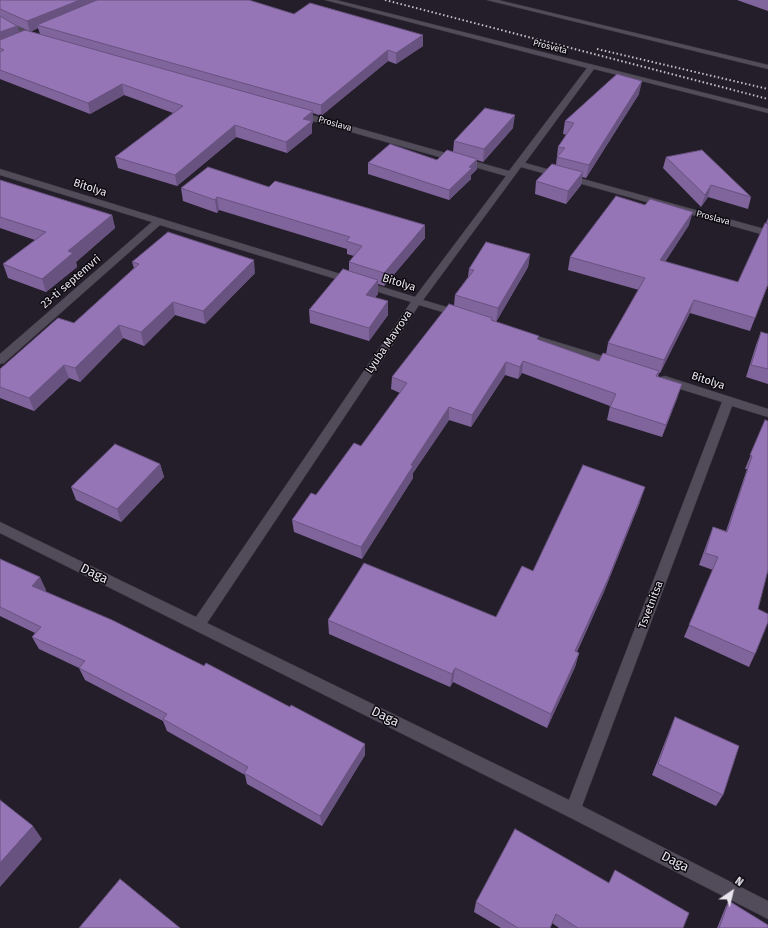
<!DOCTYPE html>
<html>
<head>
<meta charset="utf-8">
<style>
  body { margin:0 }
  #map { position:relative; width:768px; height:928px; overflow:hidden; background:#241e2a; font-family:"Fira Sans",sans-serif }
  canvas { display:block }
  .north { position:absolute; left:712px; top:872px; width:40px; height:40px; -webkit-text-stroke:3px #0c090f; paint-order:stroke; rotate:35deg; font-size:11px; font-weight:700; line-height:16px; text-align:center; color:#e9e5ee }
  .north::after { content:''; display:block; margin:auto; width:14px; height:18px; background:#e9e5ee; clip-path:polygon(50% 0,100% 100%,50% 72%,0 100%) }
</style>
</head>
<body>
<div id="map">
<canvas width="768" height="928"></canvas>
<div class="north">N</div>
</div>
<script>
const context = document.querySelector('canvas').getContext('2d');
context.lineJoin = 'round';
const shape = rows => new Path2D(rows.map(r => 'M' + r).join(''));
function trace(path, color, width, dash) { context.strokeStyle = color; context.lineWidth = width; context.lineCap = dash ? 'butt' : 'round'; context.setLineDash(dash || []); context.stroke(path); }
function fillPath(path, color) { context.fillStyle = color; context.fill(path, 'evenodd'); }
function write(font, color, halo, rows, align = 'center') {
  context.font = font + ' "Fira Sans",sans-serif'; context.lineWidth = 3; context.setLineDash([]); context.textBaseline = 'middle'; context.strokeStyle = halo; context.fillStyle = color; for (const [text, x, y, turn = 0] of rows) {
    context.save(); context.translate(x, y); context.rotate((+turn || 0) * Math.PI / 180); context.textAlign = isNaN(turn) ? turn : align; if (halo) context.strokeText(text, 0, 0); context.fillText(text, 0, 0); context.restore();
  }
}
const street = shape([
  [325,0,336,0,768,109,768,113,594,69,525,163,768,230,768,236,521,167,423,300,463,312,464,314,463,316,459,317,419,305,207,623,569,800,722,402,661,383,659,380,661,377,665,376,768,409,768,417,732,406,582,806,768,901,768,919,567,816,0,533,0,522,196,617,411,302,160,225,4,363,0,364,0,354,152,222,0,175,0,169,415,297,506,176,295,116,295,112,301,112,509,171,587,68,325,0],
  [487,0,498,0,768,65,768,69,487,0],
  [0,18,39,36,40,38,36,40,33,40,0,23,0,18],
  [524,332,619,361,620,364,619,367,615,368,520,337,519,335,524,332]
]);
const rail = shape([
  [385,0,768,99],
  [597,49,768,89]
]);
const wall = shape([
  [0,0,294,14,423,46,396,64,388,61,321,116,313,113,313,122,312,124,312,133,287,153,236,137,177,186,118,168,115,157,173,113,124,95,90,114,0,79],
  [13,24,29,31,19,33,17,26],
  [38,28,40,34,30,32],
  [737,0,768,0,768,11],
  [639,94,586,178,582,177,581,185,566,204,535,194,536,181,556,165,558,147,567,135,563,134,565,121],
  [513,128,483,162,477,160,477,169,471,175,471,179,449,200,368,174,368,163,437,160,453,152,454,141],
  [666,157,751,197,748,209,708,197,701,207,663,168],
  [0,180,112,215,115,228,76,262,77,267,46,292,8,278,3,264,35,240,0,228],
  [181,188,425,238,384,286,378,284,378,294,375,297,388,315,369,341,310,323,309,310,349,271,349,262,354,256,347,254,347,249,219,210,217,213,183,201],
  [768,218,768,285,750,331,690,313,660,373,659,373,658,377,678,396,662,437,607,420,610,406,522,373,518,379,505,375,471,427,449,420,413,473,413,478,362,559,294,532,292,520,361,446,400,393,391,389,392,377,454,305,455,295,468,277,469,269,530,254,528,267,496,322,492,320,492,321,539,340,599,361,606,354,608,343,639,290,568,270,570,257,689,225,665,262,738,282,766,223],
  [132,262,255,273,205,324,175,315,144,346,123,338,80,382,69,378,34,411,0,398,0,369,74,323,134,268],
  [761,332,768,334,768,384,746,377,756,345],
  [765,420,755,654,749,667,684,637,713,570,699,565,708,540,713,527,726,531,747,469,745,469],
  [160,464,164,477,121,522,76,500,71,487],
  [640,502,603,594,577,652,579,653,575,667,547,728,453,682,450,687,329,634,328,620,496,617,533,571],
  [0,559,46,590,45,591,204,666,365,744,365,755,322,826,247,784,245,775,167,731,163,721,85,680,79,668,39,649,32,637,35,633,0,616],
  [675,717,723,795,716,806,652,775,670,729],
  [615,870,683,928,559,928,552,923,550,928,501,928,474,912,476,902,609,883],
  [729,901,768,928,717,928,726,906]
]);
const shadedWall = shape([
  [80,0,107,0,37,25,38,28,30,32,27,21],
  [17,26,20,36,0,44,0,32],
  [423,35,423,46,396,64,396,53],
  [388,50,388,61,321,116,321,105],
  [642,81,639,94,586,178,589,165],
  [122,84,124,95,90,114,88,103],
  [313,111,313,122,312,124,312,133,287,153,286,142,303,119],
  [515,115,513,128,483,162,484,149],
  [235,125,236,137,177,186,175,175],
  [477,159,477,169,471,175,471,179,449,200,449,190],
  [583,172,581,185,566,204,568,191],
  [711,185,708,197,701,207,705,195],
  [217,197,219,210,217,213,215,200],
  [693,212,689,225,657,273,660,260],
  [112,215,115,228,76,262,77,267,46,292,42,279,68,251],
  [425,225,425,238,384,286,384,273],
  [530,254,528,267,496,322,498,308],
  [254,260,255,273,205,324,203,311],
  [378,280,378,294,366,308,366,295],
  [694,300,690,313,660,373,664,360],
  [388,301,388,315,369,341,369,328],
  [173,302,175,315,144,346,141,332],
  [119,325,123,338,80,382,75,368],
  [523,361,522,373,518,379,520,367],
  [506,362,505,375,471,427,472,415],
  [64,365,69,378,34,411,29,398],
  [682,384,678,396,662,437,666,425],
  [449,407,449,420,413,473,413,478,362,559,361,547,411,465],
  [160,464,164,477,121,522,117,509],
  [645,487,640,502,603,594,570,665,575,651],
  [40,577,46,590,38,598,32,586],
  [579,653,575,667,547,728,551,714],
  [455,668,453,682,450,687,452,674],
  [365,744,365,755,322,826,320,816],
  [33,826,42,839,0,887,0,863]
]);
const building = shape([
  [0,0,80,0,27,21,0,9,0,0],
  [97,0,249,0,294,14,310,3,423,35,396,53,388,50,321,105,37,25,97,0],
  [0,16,17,26,0,32,0,16],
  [25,30,313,111,303,119,312,121,286,142,235,125,175,175,115,157,183,106,122,84,88,103,0,70,0,52,4,50,0,48,0,40,25,30],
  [617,74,642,81,589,165,557,157,565,148,558,147,574,123,565,121,617,74],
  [485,108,515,115,484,149,454,141,485,108],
  [390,144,437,160,447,150,477,159,469,167,472,168,449,190,368,163,390,144],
  [702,150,751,197,711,185,705,195,666,157,702,150],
  [552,164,583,172,568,191,536,181,552,164],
  [208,167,269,187,275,181,425,225,384,273,349,262,362,246,346,241,350,237,217,197,215,200,181,188,208,167],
  [0,180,112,215,68,251,73,253,42,279,3,264,46,232,0,217,0,180],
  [616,196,645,205,650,199,693,212,660,260,738,282,765,223,768,224,768,284,755,318,694,300,664,360,608,343,645,278,570,257,616,196],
  [168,232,254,260,203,311,173,302,141,332,119,325,75,368,64,365,29,398,0,387,0,369,58,318,74,323,139,264,132,262,168,232],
  [486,242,530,254,498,308,455,295,474,270,469,269,486,242],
  [343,269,378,280,366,295,388,301,369,328,309,310,343,269],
  [449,304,492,318,491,320,539,336,537,339,599,361,603,353,659,371,656,376,682,384,666,425,610,407,616,394,523,361,520,367,506,362,472,415,449,407,411,465,413,466,361,547,292,520,311,493,316,495,354,443,361,446,407,383,392,377,449,304],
  [761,332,768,334,768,369,751,365,761,332],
  [765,420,768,421,768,570,758,609,768,614,768,622,755,654,689,625,718,557,705,553,713,527,727,532,752,456,750,455,765,420],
  [115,444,160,464,117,509,71,487,115,444],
  [583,465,645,487,608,579,575,651,579,653,551,714,455,668,452,674,328,620,364,563,496,617,522,566,533,571,583,465],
  [0,559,40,577,32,586,112,620,204,666,206,663,290,707,291,705,365,744,320,816,244,773,248,767,163,719,167,714,79,668,85,661,32,637,41,627,0,607,0,559],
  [675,717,739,746,723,795,658,764,675,717],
  [0,800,33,826,0,863,0,800],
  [515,829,609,883,615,870,689,913,683,928,578,928,556,914,550,928,518,928,476,902,515,829],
  [120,879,180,928,79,928,120,879],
  [729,901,768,925,768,928,719,928,729,901]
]);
const farStreetnames = [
  ["Prosveta",550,47,14],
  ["Proslava",335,124,16],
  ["Proslava",713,218,15]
];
const streetNames = [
  ["Bitolya",90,188,18],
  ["23-ti septemvri",71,282,-41],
  ["Bitolya",399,283,17],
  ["Lyuba Mavrova",389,342,-56],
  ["Bitolya",708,381,18],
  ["Tsvetnitsa",651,605,-69]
];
const nearStreetnames = [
  ["Daga",94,574,26],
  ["Daga",385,717,26],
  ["Daga",675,862,27]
];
trace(street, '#3d3943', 1);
fillPath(street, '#524c5a');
trace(rail, '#c4c0c9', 2, [1.5, 2.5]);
fillPath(wall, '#80659d');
fillPath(shadedWall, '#68527f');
fillPath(building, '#9575b6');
trace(building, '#68527f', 1);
write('9px', '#e9e5ee', '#0c090f', farStreetnames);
write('11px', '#e9e5ee', '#0c090f', streetNames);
write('13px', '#e9e5ee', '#0c090f', nearStreetnames);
</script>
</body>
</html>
